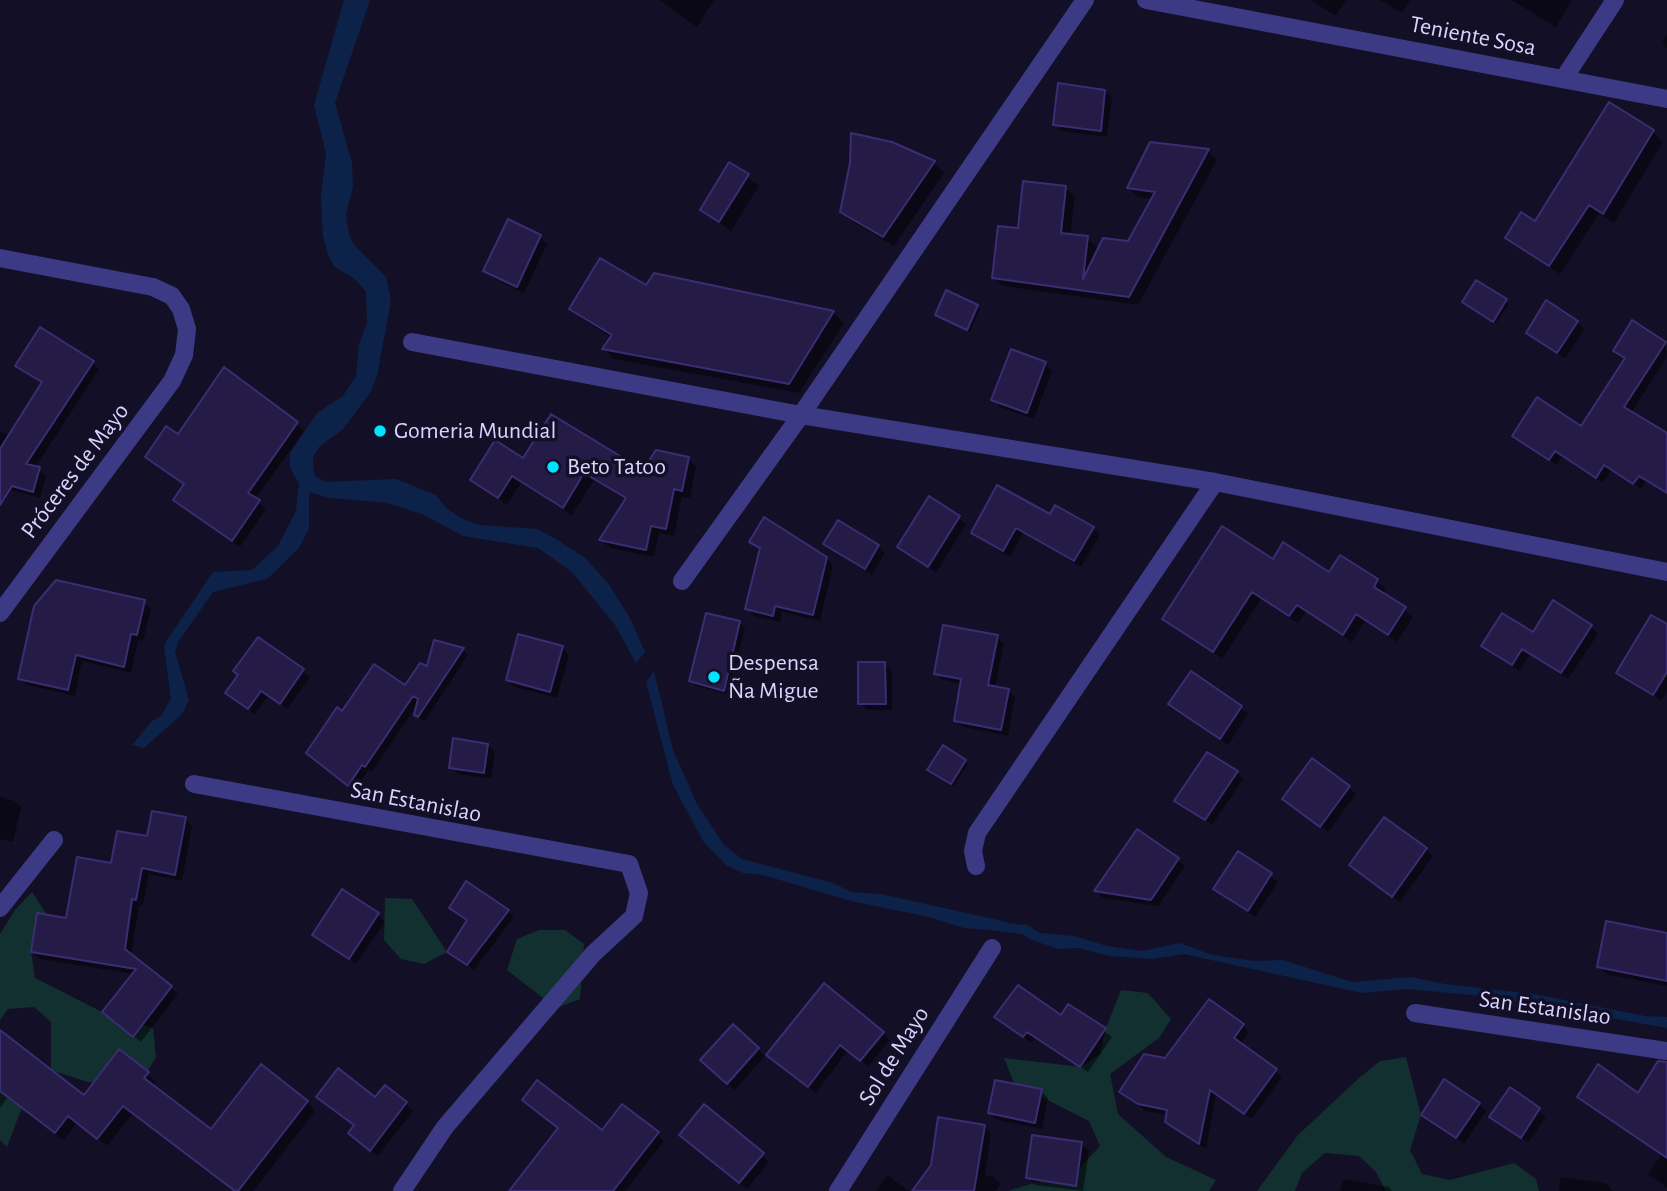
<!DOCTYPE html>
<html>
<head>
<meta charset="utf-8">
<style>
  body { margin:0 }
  canvas { display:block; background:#130f26 }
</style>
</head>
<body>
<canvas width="1667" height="1191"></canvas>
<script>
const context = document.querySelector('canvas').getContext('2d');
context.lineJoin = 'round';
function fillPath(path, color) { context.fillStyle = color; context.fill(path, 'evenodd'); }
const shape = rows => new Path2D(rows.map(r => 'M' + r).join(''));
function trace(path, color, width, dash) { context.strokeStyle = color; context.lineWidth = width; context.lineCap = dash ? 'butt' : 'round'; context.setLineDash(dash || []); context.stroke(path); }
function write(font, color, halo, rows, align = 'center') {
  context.font = font + ' "Alegreya Sans",sans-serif'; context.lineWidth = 7; context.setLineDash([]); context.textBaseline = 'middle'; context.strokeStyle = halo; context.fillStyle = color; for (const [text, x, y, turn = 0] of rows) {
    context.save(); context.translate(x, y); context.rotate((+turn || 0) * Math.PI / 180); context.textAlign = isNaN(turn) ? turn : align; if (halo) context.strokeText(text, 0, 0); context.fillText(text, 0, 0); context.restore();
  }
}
const green = shape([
  [32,892,47,915,31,952,35,978,102,1012,153,1028,156,1057,144,1078,116,1082,88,1082,51,1070,51,1022,34,1007,8,1009,0,1020,0,934,15,910],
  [385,898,412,899,447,952,424,964,401,959,384,940],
  [539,930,565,930,584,944,580,999,556,1008,507,970,517,939],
  [1121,990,1148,993,1171,1019,1159,1038,1110,1074,1118,1114,1166,1157,1216,1180,1209,1191,1008,1191,1079,1169,1100,1146,1089,1121,1014,1083,1004,1058,1081,1067,1100,1054,1106,1028],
  [1406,1057,1421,1115,1410,1150,1422,1174,1450,1180,1514,1163,1536,1179,1539,1191,1386,1191,1376,1172,1359,1156,1325,1153,1302,1173,1295,1191,1257,1191,1298,1135,1359,1078,1380,1061],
  [0,1092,22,1107,7,1147,0,1140]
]);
const water = shape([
  [344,0,370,0,335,103,352,163,353,187,346,214,349,235,355,246,386,277,391,301,377,376,370,393,343,429,319,447,313,457,314,475,325,482,396,479,436,495,446,508,463,519,480,525,537,529,554,538,584,557,608,583,631,620,645,652,636,663,615,625,572,572,538,548,463,536,422,514,387,503,330,498,309,492,309,528,299,548,267,579,213,592,178,642,175,652,189,700,182,714,144,748,132,745,152,721,162,715,171,698,164,647,167,640,213,572,252,570,278,546,296,511,299,484,290,467,290,453,317,413,343,396,356,376,359,344,367,323,366,292,356,280,334,266,328,255,323,236,321,197,326,153,314,105],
  [654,671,673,750,697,804,724,845,742,859,833,883,852,892,881,894,1007,922,1004,931,964,928,929,917,851,901,763,875,743,873,726,865,703,841,673,785,646,682],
  [1025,924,1040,933,1074,936,1107,946,1142,951,1180,943,1212,955,1254,961,1283,960,1352,982,1411,977,1445,984,1534,994,1645,1016,1667,1017,1667,1028,1493,997,1407,989,1362,993,1184,954,1152,959,1109,956,1079,948,1058,949,1029,939,1023,934]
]);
const shadow = shape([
  [659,0,714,0,697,27],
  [1310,0,1346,0,1336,16],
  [1380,0,1410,0,1402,13],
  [1511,0,1572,0,1556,27],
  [1667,34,1667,49,1662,43],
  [1105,91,1112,98,1107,137,1062,131,1055,124],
  [1609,104,1653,132,1663,142,1614,223,1599,214,1560,274,1508,238,1536,224],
  [892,144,934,163,944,173,894,246,853,222,842,211],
  [1151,144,1208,151,1217,160,1138,305,1003,286,994,277,1019,230,1065,187,1075,197,1070,236,1087,238,1097,247,1096,256,1129,243,1153,199,1138,197,1129,188],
  [730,164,759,186,731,231,702,209],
  [540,237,547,244,524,293,493,278,485,271],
  [655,275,834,313,844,323,799,393,614,359,604,349,612,338,582,319,571,309,646,288],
  [1476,282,1509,304,1496,323,1467,304],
  [977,306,980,309,970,332,937,315],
  [1577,322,1584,329,1565,359,1528,333],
  [1665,343,1667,357,1631,413,1667,435,1667,494,1646,481,1641,489,1611,470,1603,483,1562,457,1557,465,1514,436,1582,428,1626,360,1615,350],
  [93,363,99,369,35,468,46,476,40,498,0,487,0,432,17,436,43,384,18,366],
  [1045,364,1052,371,1034,419,1000,407,993,399],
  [296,424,304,431,255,499,266,509,240,547,182,507,175,500,185,485,147,456,178,436],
  [688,458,696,467,690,498,682,497,674,536,659,533,654,557,610,548,601,540,626,500,594,480,572,515,521,483,507,505,472,479,524,460,644,473],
  [929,499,966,524,936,573,899,547],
  [1051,516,1093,528,1100,535,1081,567,1023,533,1010,557,973,533],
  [752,541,826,558,833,565,820,621,782,612,780,622,754,616,747,608,761,550],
  [826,544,878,546,885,553,872,575],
  [1340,557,1377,581,1386,589,1383,594,1413,617,1397,642,1365,621,1352,642,1306,612,1298,623,1261,599,1222,659,1164,618,1273,562,1330,574],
  [144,602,151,609,143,641,138,640,131,673,82,661,75,696,27,685,20,678],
  [740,622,745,628,729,695,696,686,691,681],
  [1667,626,1667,691,1661,701,1619,673],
  [1591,627,1598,634,1568,679,1530,654,1519,671,1484,645],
  [997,637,1004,644,995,688,1008,690,1015,697,1008,736,963,727,955,720,962,684,943,680,936,673],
  [258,639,310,677,287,709,268,696,255,714,233,699,239,675],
  [562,648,569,655,557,698,515,687,507,680],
  [463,649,468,655,424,722,416,715,418,703,372,772,369,769,355,790,314,759,342,713,406,687,428,668],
  [885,664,892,671,892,710,867,710,860,703],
  [1191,673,1248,714,1228,745,1170,704],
  [488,745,495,752,491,779,458,774,451,767],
  [965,761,968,764,954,786,933,773],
  [1237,772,1243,779,1212,825,1177,801],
  [1349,787,1356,794,1328,832,1285,799],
  [0,797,13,800,21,807,13,842,0,839],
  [185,819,192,826,182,881,149,874,143,906,139,905,131,956,178,994,141,1042,112,1019,134,974,40,959,32,952,68,920,112,865,149,838],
  [1143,835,1185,866,1158,906,1103,898,1097,891],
  [1426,849,1433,856,1400,902,1351,865],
  [1238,853,1278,882,1255,917,1215,889],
  [451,908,508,911,514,917,474,970,449,951,468,922],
  [378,915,385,922,356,964,315,935],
  [1667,935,1667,986,1606,974,1599,966],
  [1069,1006,1112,1037,1088,1072,1035,1038,1031,1043,997,1017,1061,1018],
  [1243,1025,1249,1032,1240,1045,1282,1077,1252,1119,1216,1094,1206,1149,1174,1129,1167,1122,1168,1115,1146,1111,1121,1092,1166,1060],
  [883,1033,890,1040,868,1066,848,1050,816,1093,768,1055],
  [0,1041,84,1097,120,1051,156,1082,153,1087,211,1132,307,1102,315,1111,254,1191,235,1191,133,1113,107,1146,77,1123,64,1140,8,1097,0,1108],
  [758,1049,765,1056,735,1090,709,1067],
  [1667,1069,1667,1188,1648,1174,1661,1155,1579,1097,1638,1095],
  [1510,1090,1546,1117,1528,1143,1492,1117],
  [1041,1091,1048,1098,1042,1129,997,1120,990,1113],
  [376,1100,406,1104,413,1111,378,1156,357,1140,355,1126,325,1103],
  [1479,1104,1486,1111,1464,1144,1423,1115],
  [984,1126,991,1133,985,1176,994,1177,1001,1184,995,1191,914,1191],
  [559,1129,657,1134,664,1141,625,1191,511,1191],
  [688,1141,762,1155,769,1162,747,1189],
  [1081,1144,1089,1151,1083,1191,1035,1185,1028,1178],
  [887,1175,909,1191,910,1191,876,1191],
  [1560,1177,1606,1183,1613,1191,1559,1191],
  [1343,1179,1389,1187,1392,1191,1340,1191]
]);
const stream = shape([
  [994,926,1027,930,1034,935]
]);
const building = shape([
  [1058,83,1105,90,1101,131,1053,125,1058,83],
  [1609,102,1654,130,1603,214,1589,205,1549,266,1505,238,1521,212,1535,221,1609,102],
  [851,133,892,142,935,161,883,237,840,212,850,163,851,133],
  [1150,142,1209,149,1129,297,992,278,998,226,1018,228,1023,181,1066,186,1061,233,1088,236,1083,279,1103,238,1128,241,1155,192,1127,188,1150,142],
  [729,162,749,174,719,222,700,210,729,162],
  [508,219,541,235,517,287,483,271,508,219],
  [600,258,646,285,654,273,834,311,789,384,602,349,612,335,569,309,600,258],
  [1476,280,1507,299,1493,322,1462,302,1476,280],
  [946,290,978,305,967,330,935,315,946,290],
  [1546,300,1578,321,1557,353,1526,333,1546,300],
  [1632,320,1666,342,1624,407,1667,433,1667,493,1639,476,1633,484,1604,465,1596,478,1555,451,1549,460,1512,436,1537,397,1581,426,1625,358,1613,351,1632,320],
  [40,327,94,361,26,464,40,467,33,492,12,486,0,505,0,449,42,382,15,366,40,327],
  [1011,349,1046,362,1027,413,991,400,1011,349],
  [224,367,298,422,248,493,260,500,232,541,173,500,184,484,145,457,166,426,178,434,224,367],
  [551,414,643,470,656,450,689,457,682,491,674,489,666,529,651,526,646,550,599,540,626,498,584,473,563,508,512,476,498,498,470,480,495,440,523,458,551,414],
  [997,485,1050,514,1055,505,1094,527,1074,561,1016,528,1003,551,971,533,997,485],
  [929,496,960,516,928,567,897,547,929,496],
  [764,517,827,557,813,615,775,606,773,616,745,609,760,548,749,542,764,517],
  [838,520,879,545,865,569,823,544,838,520],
  [1222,526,1273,559,1283,542,1329,572,1340,555,1378,579,1374,587,1406,607,1388,635,1356,614,1343,635,1297,605,1289,616,1252,592,1213,652,1162,619,1222,526],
  [56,580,145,600,137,635,131,634,124,667,76,655,68,690,18,679,34,606,56,580],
  [1553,600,1592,625,1561,673,1522,649,1512,665,1481,646,1502,613,1533,632,1553,600],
  [706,613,740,621,724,691,689,681,706,613],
  [1651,615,1667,624,1667,672,1653,695,1616,673,1651,615],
  [943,625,998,635,988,685,1009,689,1001,730,954,721,961,679,934,674,943,625],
  [518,634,563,646,550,692,506,680,518,634],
  [258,637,304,669,280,704,261,691,248,709,225,693,238,675,233,671,258,637],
  [434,640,464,648,418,717,414,715,418,699,413,696,365,767,362,765,348,786,306,753,337,707,342,711,374,664,405,685,420,663,427,666,434,640],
  [858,662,885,662,886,704,858,704,858,662],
  [1191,671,1242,706,1220,739,1168,704,1191,671],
  [453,738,488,744,484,773,449,768,453,738],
  [943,745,966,760,951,784,927,770,943,745],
  [1207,752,1238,771,1205,820,1174,801,1207,752],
  [1312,758,1350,786,1320,827,1282,799,1312,758],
  [152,811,186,817,175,875,142,868,136,900,132,899,125,949,172,986,133,1037,102,1012,136,969,31,952,37,913,66,918,77,857,111,863,117,831,147,836,152,811],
  [1384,817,1427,848,1392,897,1349,865,1384,817],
  [1137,829,1179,858,1151,900,1094,891,1137,829],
  [1238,851,1272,873,1248,911,1213,889,1238,851],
  [466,881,509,910,467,965,447,952,467,920,449,908,466,881],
  [342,889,379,913,349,959,312,935,342,889],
  [1606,921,1667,933,1667,981,1597,967,1606,921],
  [824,983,884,1032,860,1061,840,1045,808,1087,766,1055,824,983],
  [1018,985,1061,1015,1068,1004,1106,1028,1080,1067,1027,1032,1023,1037,994,1017,1018,985],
  [1209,999,1244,1024,1234,1038,1277,1069,1244,1114,1210,1090,1199,1144,1165,1122,1167,1110,1138,1104,1119,1092,1144,1054,1165,1058,1209,999],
  [733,1024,759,1048,727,1084,700,1060,733,1024],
  [0,1030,84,1095,119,1049,149,1072,144,1078,211,1129,261,1064,308,1101,238,1191,235,1191,123,1106,97,1139,68,1116,55,1133,0,1091,0,1030],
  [1658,1061,1667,1062,1667,1158,1577,1097,1598,1064,1638,1093,1658,1061],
  [338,1068,375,1097,385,1085,407,1102,370,1151,348,1133,354,1125,316,1097,338,1068],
  [1444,1079,1480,1103,1456,1138,1421,1115,1444,1079],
  [537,1080,602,1130,622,1104,659,1132,613,1191,509,1191,558,1128,522,1100,537,1080],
  [995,1080,1042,1089,1035,1123,988,1113,995,1080],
  [1510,1087,1540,1108,1521,1138,1489,1117,1510,1087],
  [704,1104,764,1153,739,1183,679,1135,704,1104],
  [938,1117,985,1125,974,1191,912,1191,931,1165,938,1117],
  [1032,1135,1082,1142,1076,1186,1026,1178,1032,1135]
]);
const minor = shape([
  [1146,0,1667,99],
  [1564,78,1615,0],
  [0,258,153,287,172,296,181,309,187,329,184,355,172,381,0,613],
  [412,342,801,415,1215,482,1667,572],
  [682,581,801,415,1085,0],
  [194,784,629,864,639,893,634,916,593,954,445,1127,402,1191],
  [976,866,973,851,977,833,1215,482],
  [0,908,54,840],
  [1415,1013,1667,1051],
  [838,1191,992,948]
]);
const markers = [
  [380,431,7,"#00e5ff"],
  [553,467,7,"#00e5ff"],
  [714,677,7,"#00e5ff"]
];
const streetNames = [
  ["Teniente Sosa",1473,36,11],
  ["Próceres de Mayo",75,471,-53],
  ["San Estanislao",416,802,11],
  ["San Estanislao",1545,1008,8],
  ["Sol de Mayo",894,1056,-58]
];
const poiNames = [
  ["Gomeria Mundial",394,431],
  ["Beto Tatoo",567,467],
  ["Despensa",728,663],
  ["Ña Migue",728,691]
];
fillPath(green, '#12302f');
fillPath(water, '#0c2248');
fillPath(shadow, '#0007');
trace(stream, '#0c2248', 9);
fillPath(building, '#241b47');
trace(building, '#3b2d73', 2);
trace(minor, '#3d3a85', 18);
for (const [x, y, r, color] of markers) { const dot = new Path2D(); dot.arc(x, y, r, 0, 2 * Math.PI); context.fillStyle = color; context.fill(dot); trace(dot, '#130f26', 2.5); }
write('24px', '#d9d4ff', '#130f26', streetNames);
write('24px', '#d9d4ff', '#130f26', poiNames, 'left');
</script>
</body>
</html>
